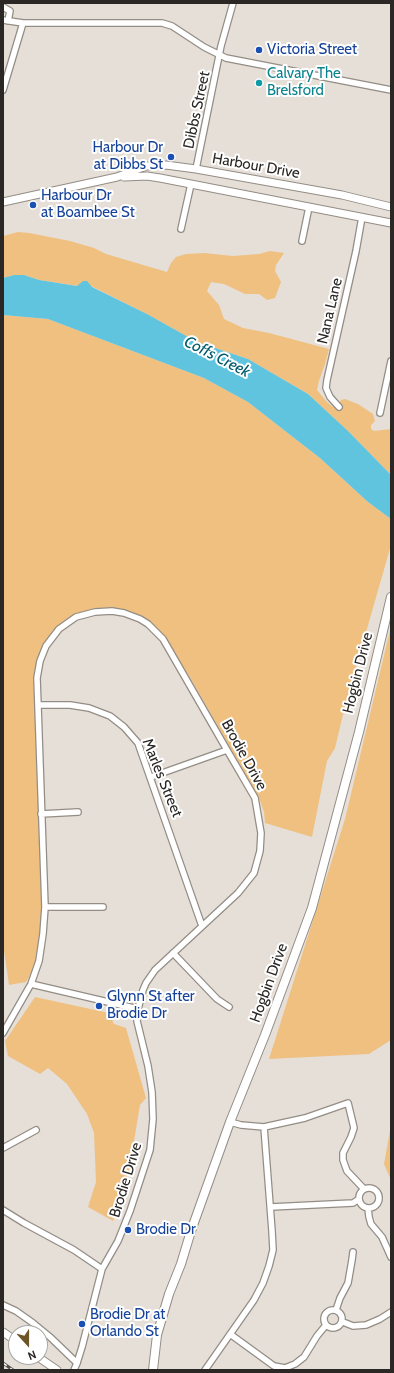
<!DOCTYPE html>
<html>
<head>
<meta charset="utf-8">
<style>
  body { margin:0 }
  #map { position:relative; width:394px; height:1373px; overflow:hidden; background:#e5dfd7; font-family:Cabin,sans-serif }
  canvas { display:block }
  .frame { position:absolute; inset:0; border:4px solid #2a2724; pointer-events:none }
  .north { position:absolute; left:8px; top:1325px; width:40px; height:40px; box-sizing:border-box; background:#fff; border:1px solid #aaa9a7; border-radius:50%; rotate:159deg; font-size:11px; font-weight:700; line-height:16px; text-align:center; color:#2a2724 }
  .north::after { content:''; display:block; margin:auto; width:14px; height:18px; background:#6d5526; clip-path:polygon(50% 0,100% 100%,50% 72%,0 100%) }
</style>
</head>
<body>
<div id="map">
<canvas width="394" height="1373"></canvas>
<div class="frame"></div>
<div class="north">N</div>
</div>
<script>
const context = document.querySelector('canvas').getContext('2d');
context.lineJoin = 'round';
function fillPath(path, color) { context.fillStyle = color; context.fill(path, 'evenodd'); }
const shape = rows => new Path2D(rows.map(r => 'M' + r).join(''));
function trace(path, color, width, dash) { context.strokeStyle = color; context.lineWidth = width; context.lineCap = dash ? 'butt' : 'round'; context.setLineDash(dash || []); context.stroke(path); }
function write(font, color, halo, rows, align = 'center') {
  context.font = font + ' Cabin,sans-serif'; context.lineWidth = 4; context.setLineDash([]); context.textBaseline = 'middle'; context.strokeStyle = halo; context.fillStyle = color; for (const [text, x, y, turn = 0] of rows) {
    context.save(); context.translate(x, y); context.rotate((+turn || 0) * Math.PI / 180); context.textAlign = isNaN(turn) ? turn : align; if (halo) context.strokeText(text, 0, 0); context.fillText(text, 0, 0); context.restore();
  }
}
const green = shape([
  [18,232,29,233,70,241,94,248,106,254,167,272,171,263,176,257,186,254,204,253,233,256,259,254,270,251,284,253,276,265,275,271,281,282,275,298,267,300,259,294,245,294,224,284,211,282,207,291,219,305,224,319,243,328,269,333,329,349,325,364,319,381,317,390,327,402,333,407,337,408,341,400,345,399,358,404,373,414,375,421,371,425,371,429,374,431,391,429,391,475,348,431,308,394,248,359,197,342,147,314,89,285,81,283,78,286,39,280,24,275,14,275,3,278,3,236],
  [3,315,48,319,204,378,248,402,289,434,320,458,368,502,391,519,391,545,346,702,335,748,327,761,312,837,265,823,264,812,259,798,188,674,148,624,112,611,76,617,59,629,46,646,37,678,45,907,39,961,26,982,9,985,4,951,3,951],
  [391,626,391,1040,369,1054,269,1059,345,819],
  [35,997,109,1013,114,1024,126,1028,146,1098,140,1105,129,1171,113,1221,88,1207,96,1182,94,1133,87,1114,67,1084,48,1068,40,1074,8,1056,5,1041],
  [391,1125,391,1180,384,1164]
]);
const water = shape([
  [14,275,24,275,39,280,77,286,83,281,87,281,92,287,147,314,197,342,248,359,308,394,348,431,391,475,391,519,368,502,320,458,289,434,248,402,204,378,48,319,3,315,3,278]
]);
const minor = shape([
  [3,7,10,11,8,21],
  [3,20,23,23,162,23,172,26,204,47,226,58,391,90],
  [3,90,23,23],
  [196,169,221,46,233,3],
  [181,229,191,184],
  [302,241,309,207],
  [339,407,330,397,326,388,327,380,356,251,362,217],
  [380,413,391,361],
  [38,705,70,705,89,708,110,716,124,727,138,743,202,926],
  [151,777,227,750],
  [41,814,78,812],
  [45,907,103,907],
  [173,953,217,999,229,1007],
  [31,984,138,1009],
  [3,1033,31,984,39,961,43,934,45,907,37,678,40,661,46,646,59,629,76,617,95,612,112,611,124,613,140,619,148,624,163,639,227,750,255,798,261,833,260,851,254,873,238,893,155,970,146,983,143,990,138,1009,137,1021,148,1066,152,1092,153,1119,150,1150,130,1211,118,1241,102,1269,82,1347,77,1363,74,1370],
  [230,1122,241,1125,264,1127,305,1118,348,1103,354,1128,351,1137,343,1153,343,1160,347,1171,364,1189],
  [3,1148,36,1130],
  '359 1198a10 10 0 1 1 20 0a10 10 0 1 1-20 0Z',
  [271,1207,353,1203,359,1199],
  [368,1208,369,1217,371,1224,382,1237,391,1257],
  [3,1210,24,1223,74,1250,102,1269],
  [3,1305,16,1311,33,1323,50,1337,77,1363],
  '324 1319a9 9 0 1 1 18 0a9 9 0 1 1-18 0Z',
  [336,1310,340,1298,348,1283,352,1260,353,1252],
  [343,1322,353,1326,366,1325,380,1319,391,1312],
  [230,1334,274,1366,285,1368,295,1364,304,1357,317,1336,326,1325],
  [205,1370,254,1300,263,1283,269,1266,273,1250,272,1231,264,1127]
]);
const tertiary = shape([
  [124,177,147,176,160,178,391,223],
  [3,202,117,177,146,166,166,165,196,169,342,195,391,207],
  [3,1332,16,1341],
  [38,1357,57,1370]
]);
const secondary = shape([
  [153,1370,157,1335,169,1294,181,1264,191,1231,230,1122,265,1035,312,908,359,732,391,597]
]);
const rail = shape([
  [3,1363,13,1370]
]);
const markers = [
  [259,50,4,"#1a4fb4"],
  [259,83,4,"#0f9aa8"],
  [171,157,4,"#1a4fb4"],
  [33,205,4,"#1a4fb4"],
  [99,1006,4,"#1a4fb4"],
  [128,1230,4,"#1a4fb4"],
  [82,1324,4,"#1a4fb4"]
];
const transitNames = [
  ["Victoria Street",267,50],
  ["Harbour Dr",163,148,"right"],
  ["at Dibbs St",163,165,"right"],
  ["Harbour Dr",41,196],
  ["at Boambee St",41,213],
  ["Glynn St after",107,997],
  ["Brodie Dr",107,1014],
  ["Brodie Dr",136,1230],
  ["Brodie Dr at",90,1315],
  ["Orlando St",90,1332]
];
const cultureNames = [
  ["Calvary The",267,74],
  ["Brelsford",267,91]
];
const streetNames = [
  ["Dibbs Street",197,110,-78],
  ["Harbour Drive",256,166,10],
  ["Nana Lane",330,311,-77],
  ["Hogbin Drive",358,673,-76],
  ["Brodie Drive",244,755,61],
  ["Marles Street",162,778,68],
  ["Hogbin Drive",269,983,-70],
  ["Brodie Drive",126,1180,-73]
];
const waterNames = [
  ["Coffs Creek",217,357,27]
];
fillPath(green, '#efc080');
fillPath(water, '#60c4df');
trace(minor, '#938d85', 8);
trace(tertiary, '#938d85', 9);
trace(secondary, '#938d85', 10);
trace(minor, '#fff', 5.5);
trace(tertiary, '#fff', 7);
trace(secondary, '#fff', 8);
trace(rail, '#524f4b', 3);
trace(rail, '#fff', 1.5, [4.5]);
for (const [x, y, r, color] of markers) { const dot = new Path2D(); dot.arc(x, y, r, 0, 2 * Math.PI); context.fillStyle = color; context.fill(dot); trace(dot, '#fff', 1.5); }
write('15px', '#164399', '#fff', transitNames, 'left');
write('15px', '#0d838f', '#fff', cultureNames, 'left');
write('15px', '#2a2724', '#fff', streetNames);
write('italic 16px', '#005a6d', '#fff', waterNames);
</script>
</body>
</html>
